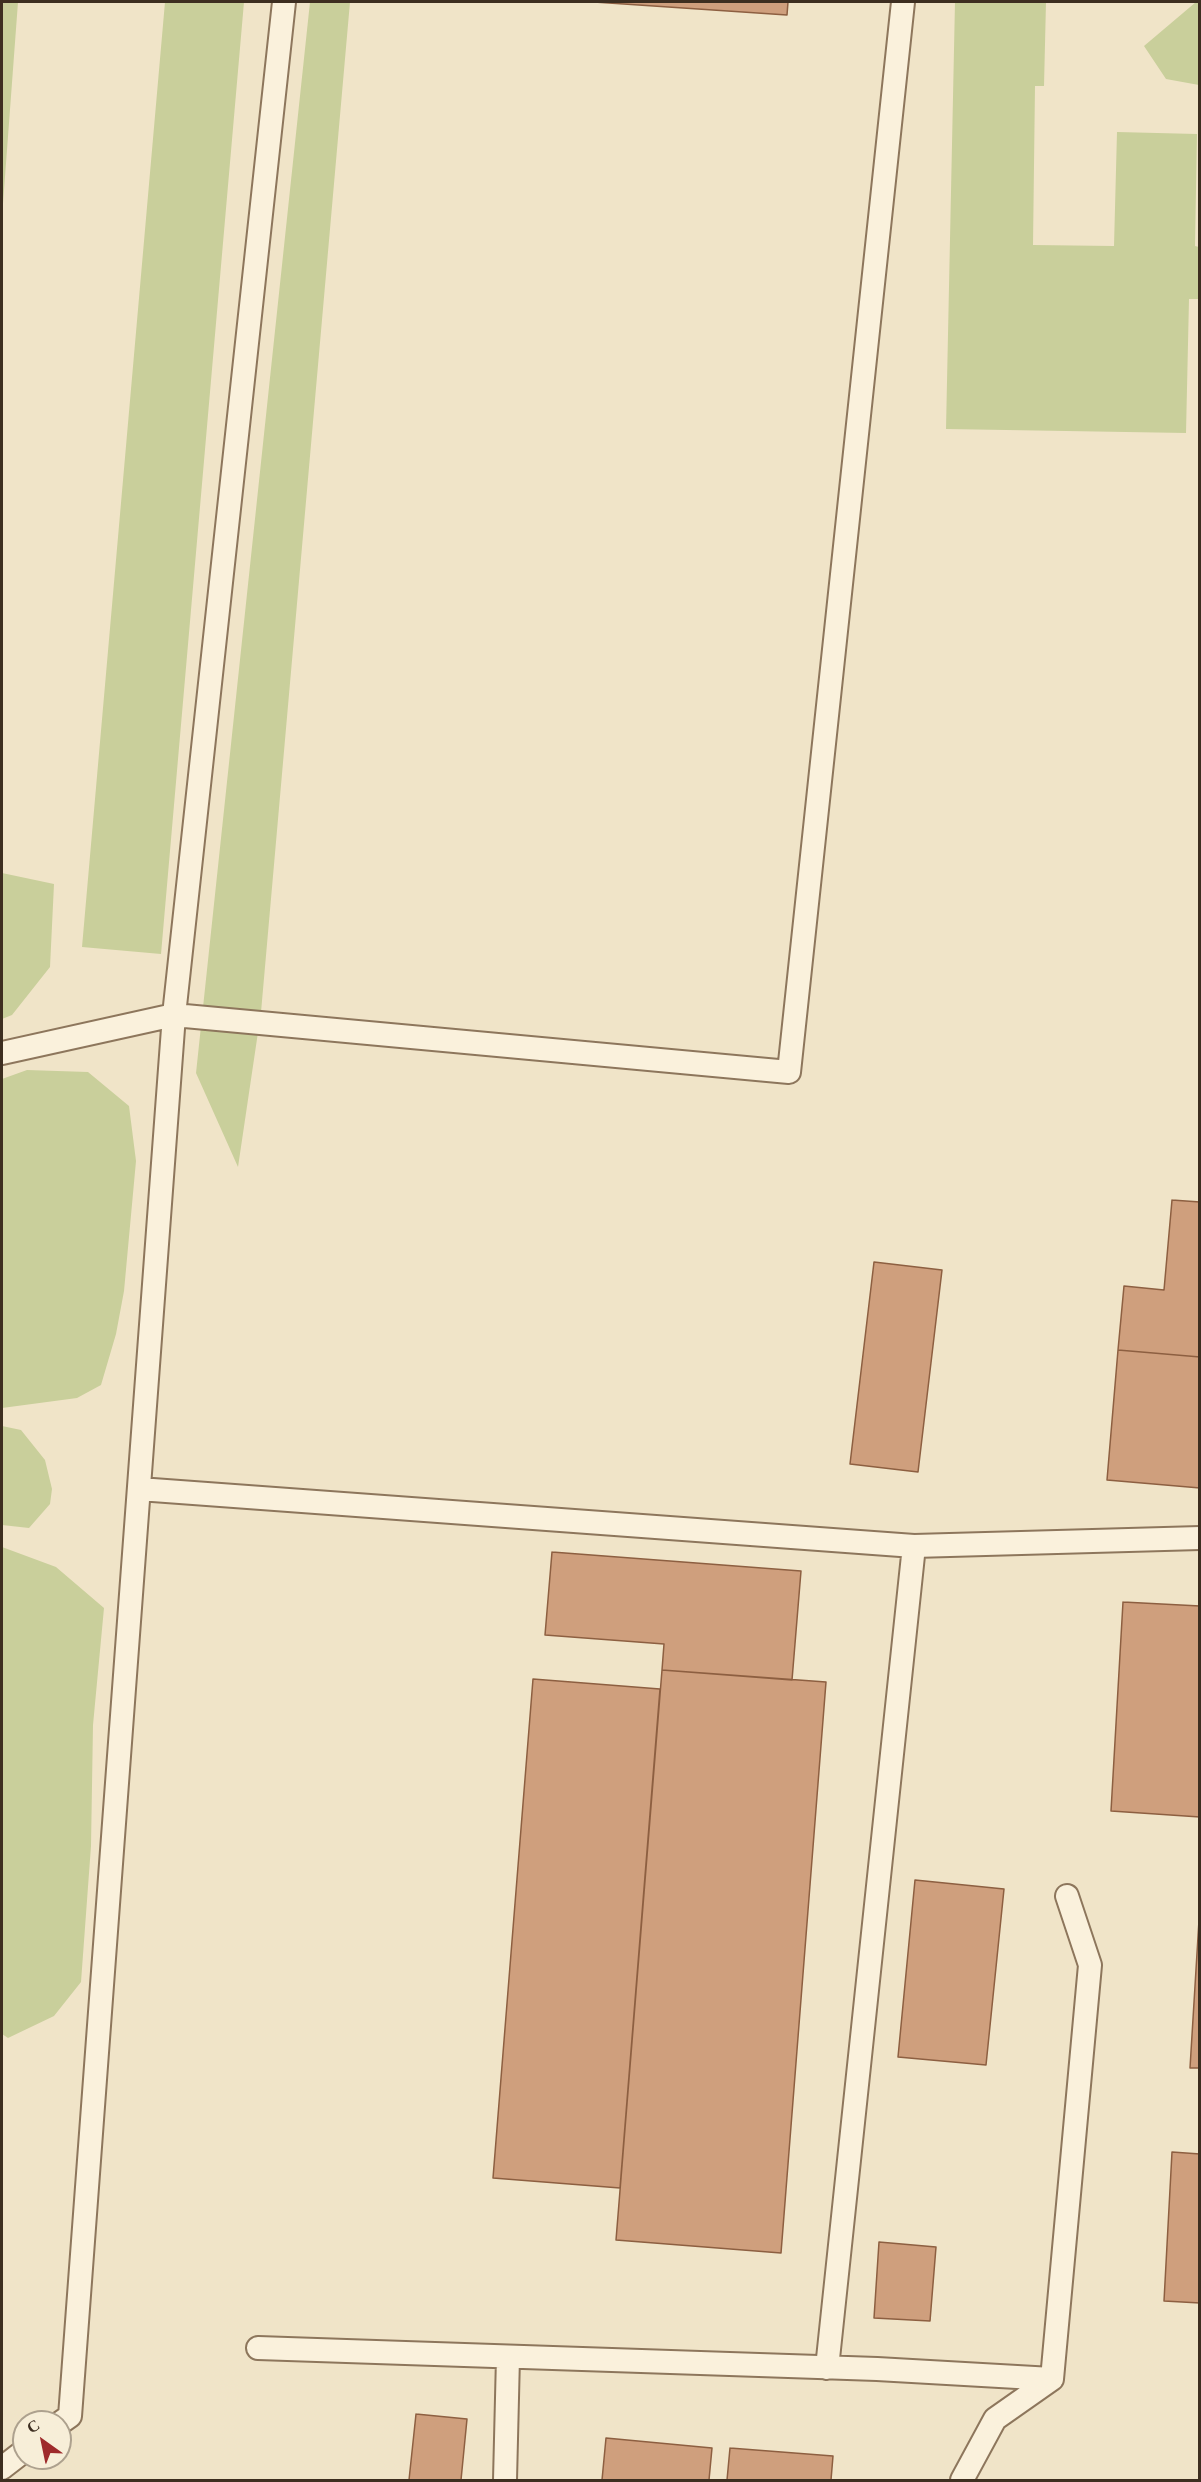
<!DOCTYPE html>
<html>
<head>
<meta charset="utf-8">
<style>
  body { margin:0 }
  #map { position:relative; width:1201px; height:2482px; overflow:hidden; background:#f0e4c8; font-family:"Times New Roman",serif }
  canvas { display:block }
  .frame { position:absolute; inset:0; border:3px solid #3d2e20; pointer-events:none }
  .north { position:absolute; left:12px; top:2410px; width:60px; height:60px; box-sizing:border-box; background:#f7eed8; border:2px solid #ada18e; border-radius:50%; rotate:327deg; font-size:16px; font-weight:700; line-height:24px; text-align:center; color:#3d2e20 }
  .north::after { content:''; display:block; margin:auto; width:21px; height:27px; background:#9e2a2b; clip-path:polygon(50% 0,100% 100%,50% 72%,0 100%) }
</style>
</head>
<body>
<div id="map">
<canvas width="1201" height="2482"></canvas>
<div class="frame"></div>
<div class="north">С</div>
</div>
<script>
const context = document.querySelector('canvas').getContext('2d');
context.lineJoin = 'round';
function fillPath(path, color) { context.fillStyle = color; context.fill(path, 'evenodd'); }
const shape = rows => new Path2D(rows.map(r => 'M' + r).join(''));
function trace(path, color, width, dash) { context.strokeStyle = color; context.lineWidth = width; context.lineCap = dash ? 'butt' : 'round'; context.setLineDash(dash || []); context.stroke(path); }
const green = shape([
  [2,2,18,2,2,217],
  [165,2,244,2,161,954,82,947],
  [310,2,350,2,261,1012,238,1167,196,1073],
  [955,2,1046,2,1044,86,1035,86,1033,245,1114,246,1117,132,1197,134,1195,246,1199,247,1200,299,1189,299,1186,433,946,429],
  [1196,2,1199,2,1199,85,1166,79,1144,46],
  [2,873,54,884,50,967,12,1015,2,1019],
  [27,1070,88,1072,129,1106,136,1161,124,1291,116,1334,101,1385,77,1398,2,1408,2,1079],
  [2,1426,21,1430,45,1460,52,1489,50,1504,29,1528,2,1525],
  [2,1547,56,1567,104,1608,93,1725,91,1846,81,1982,54,2016,8,2038,2,2034]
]);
const building = shape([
  [594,2,788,2,787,15,594,2],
  [1172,1200,1200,1202,1200,1357,1118,1350,1124,1286,1164,1290,1172,1200],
  [874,1262,942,1270,918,1472,850,1464,874,1262],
  [1118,1350,1200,1357,1200,1488,1107,1480,1118,1350],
  [552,1552,801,1571,792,1680,662,1670,664,1644,545,1635,552,1552],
  [1123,1602,1200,1606,1200,1817,1111,1811,1123,1602],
  [662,1670,826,1682,781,2253,616,2240,662,1670],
  [533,1679,660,1689,620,2188,493,2178,533,1679],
  [915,1880,1004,1889,986,2065,898,2057,915,1880],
  [1200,1904,1200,2068,1190,2068,1200,1904],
  [1172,2152,1200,2154,1200,2303,1164,2301,1172,2152],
  [879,2242,936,2247,930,2321,874,2318,879,2242],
  [416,2414,467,2419,461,2480,409,2480,416,2414],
  [606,2438,712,2448,709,2480,602,2480,606,2438],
  [730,2448,833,2456,831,2480,727,2480,730,2448]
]);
const lane = shape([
  [2,1053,174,1015,789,1072,903,2],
  [139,1489,914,1546,827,2368],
  [914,1546,1200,1538],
  [258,2348,877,2369,1052,2379,1090,1965,1067,1896],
  [60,2423,70,2416,174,1015,284,2],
  [2,2468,24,2451],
  [505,2480,508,2357],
  [962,2480,995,2419,1052,2379]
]);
fillPath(green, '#c9cf9b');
fillPath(building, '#cf9f7d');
trace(building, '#8d5f41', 1.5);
trace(lane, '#8d765c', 26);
trace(lane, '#faf1dc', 22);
</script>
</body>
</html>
